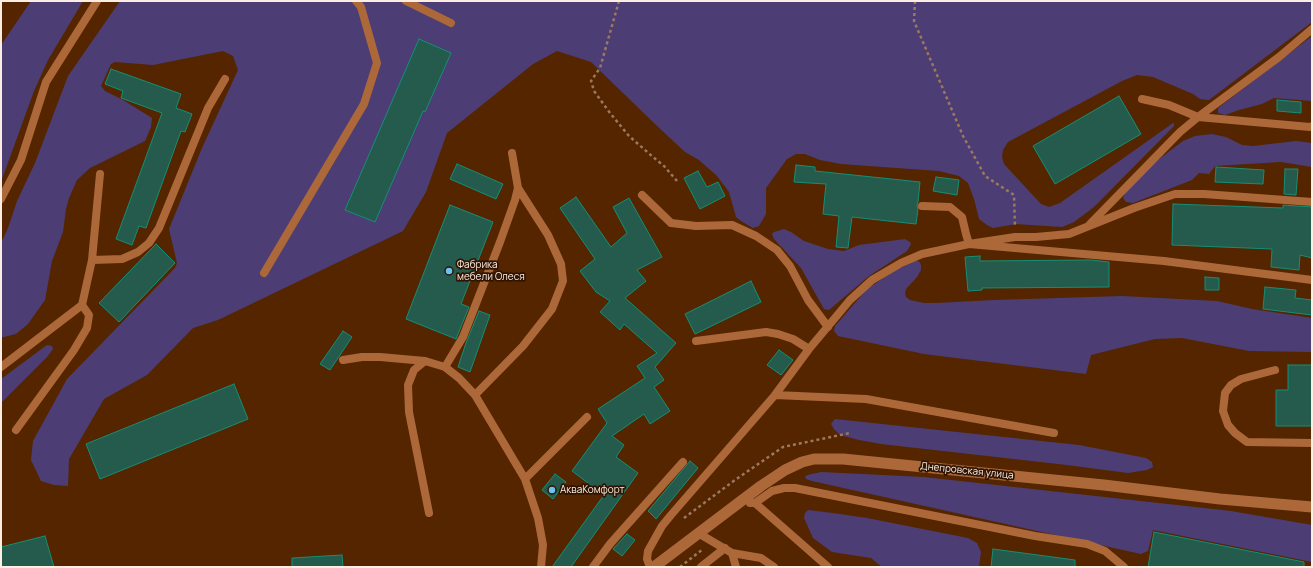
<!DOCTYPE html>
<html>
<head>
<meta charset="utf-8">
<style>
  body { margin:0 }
  #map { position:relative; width:1313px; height:568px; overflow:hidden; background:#552500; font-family:Manrope,sans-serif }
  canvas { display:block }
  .frame { position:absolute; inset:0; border:2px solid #fdede3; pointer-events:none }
</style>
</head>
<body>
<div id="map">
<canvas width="1313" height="568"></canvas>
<div class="frame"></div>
</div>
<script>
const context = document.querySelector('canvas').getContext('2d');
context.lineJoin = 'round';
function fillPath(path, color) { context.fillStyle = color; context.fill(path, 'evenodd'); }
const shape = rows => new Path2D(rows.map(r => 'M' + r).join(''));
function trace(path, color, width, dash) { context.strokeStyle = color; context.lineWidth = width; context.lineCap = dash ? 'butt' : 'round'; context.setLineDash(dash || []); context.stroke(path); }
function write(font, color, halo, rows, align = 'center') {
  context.font = font + ' Manrope,sans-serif'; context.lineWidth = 3.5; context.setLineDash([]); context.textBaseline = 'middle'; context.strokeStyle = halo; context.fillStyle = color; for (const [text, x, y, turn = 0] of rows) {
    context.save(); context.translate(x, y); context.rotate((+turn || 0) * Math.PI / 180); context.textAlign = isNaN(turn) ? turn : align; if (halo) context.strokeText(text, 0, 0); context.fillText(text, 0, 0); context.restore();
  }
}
const green = shape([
  [31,1,83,1,48,60,34,91,1,182,1,45],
  [120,1,1312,1,1312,22,1209,100,1200,99,1193,94,1153,77,1137,75,1122,81,1008,142,1003,150,1002,157,1004,164,1041,204,1049,207,1060,203,1173,123,1174,124,1174,126,1094,207,1074,222,1062,227,1016,224,993,228,987,225,979,219,974,199,968,183,959,176,939,171,841,164,820,160,805,154,796,154,787,159,766,188,766,214,759,226,753,228,741,221,736,217,729,192,717,176,699,160,685,152,655,124,591,62,557,51,533,64,447,133,426,192,403,231,218,320,193,328,147,375,104,399,69,459,68,486,54,485,41,481,31,460,33,441,67,379,175,268,177,263,169,229,202,148,238,70,233,56,223,51,153,65,115,62,111,64,101,86,105,91,123,100,152,118,151,127,145,141,90,168,77,180,69,198,66,209,63,232,52,261,45,300,28,324,16,334,4,337,1,337,1,243,8,228,17,201,35,163,68,76],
  [1312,36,1312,101,1274,98,1262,104,1239,110,1225,115,1218,113,1218,108],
  [1212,134,1226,137,1242,145,1253,146,1296,141,1312,143,1312,167,1281,162,1215,166,1209,174,1199,173,1192,180,1133,203,1126,202,1123,198,1126,191,1153,164,1167,153,1183,141,1195,136],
  [784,229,791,232,804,241,828,249,844,251,859,245,905,239,910,242,911,244,907,251,869,276,829,310,824,309,801,268,774,239,772,234,774,232],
  [915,261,919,261,921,265,921,270,917,277,906,289,905,293,906,297,910,300,924,303,936,303,994,300,1122,296,1217,301,1252,309,1312,318,1312,352,1249,351,1182,338,1155,339,1091,355,1086,374,924,354,838,336,834,331,835,326,867,289,894,271],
  [47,345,52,346,53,349,47,357,1,403,1,379],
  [835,419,1079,445,1146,458,1152,462,1153,467,1147,470,1128,473,1067,465,881,444,859,440,840,435,834,429,831,424],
  [821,472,924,477,1231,511,1312,525,1312,562,1153,530,1148,551,1141,554,812,481,806,479,805,477,807,475],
  [808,510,833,513,867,518,968,538,977,543,981,552,979,567,882,567,871,558,832,552,813,538,804,518,805,513]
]);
const building = shape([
  [419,39,451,53,425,112,423,111,375,222,345,210,419,39],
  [111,69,181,94,176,108,192,114,185,132,181,131,146,228,139,226,132,245,116,239,162,113,121,98,123,91,105,84,111,69],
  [1119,96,1141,134,1055,184,1033,146,1119,96],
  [1277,100,1301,102,1301,113,1277,111,1277,100],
  [457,164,503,184,496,199,450,179,457,164],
  [796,165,815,167,815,171,920,182,918,202,917,205,918,209,916,224,852,217,848,248,836,247,839,216,823,214,826,184,794,182,796,165],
  [1216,167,1264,170,1263,184,1215,182,1216,167],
  [1285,169,1298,169,1296,195,1284,194,1285,169],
  [698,171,707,187,718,182,725,196,700,209,684,178,698,171],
  [936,177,959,180,957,195,933,191,936,177],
  [576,197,611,247,627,233,613,207,629,198,662,257,637,270,646,281,625,298,676,343,655,367,664,380,654,387,670,411,650,424,644,414,612,436,624,445,616,457,638,473,571,567,552,567,604,495,572,471,607,423,598,409,645,378,637,366,657,353,624,324,620,330,600,312,610,301,596,292,580,271,595,259,560,208,576,197],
  [1173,204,1283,208,1283,205,1312,207,1312,258,1300,255,1299,270,1271,267,1272,249,1172,245,1173,204],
  [450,205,493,222,461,304,469,307,456,339,406,319,450,205],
  [156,244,175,263,119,322,99,303,156,244],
  [980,256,980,261,1091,260,1109,262,1109,287,982,288,982,290,968,291,965,257,980,256],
  [1205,277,1219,278,1219,290,1205,290,1205,277],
  [751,281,761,302,695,334,685,314,751,281],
  [1265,287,1296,290,1295,298,1312,300,1312,315,1263,309,1265,287],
  [479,311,490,315,470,372,458,367,466,343,479,311],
  [343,331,352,337,330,370,320,364,343,331],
  [779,350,793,360,781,375,767,365,779,350],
  [1288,365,1312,365,1312,426,1276,426,1276,390,1288,390,1288,365],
  [234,384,248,419,100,479,86,444,234,384],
  [690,461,698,468,656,519,648,511,690,461],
  [555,474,566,482,553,499,542,490,555,474],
  [1154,532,1304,562,1304,567,1148,567,1154,532],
  [627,534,635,540,622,556,613,549,627,534],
  [45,536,54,567,1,567,1,547,45,536],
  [993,549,1075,560,1075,567,991,567,993,549],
  [342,555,343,567,292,567,292,558,342,555]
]);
const path = shape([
  [619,1,600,68,591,81,594,91,610,113,629,136,653,157,664,166,677,181],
  [915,1,914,21,963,136,985,176,1014,195,1015,227],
  [684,518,735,480,783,447,850,433],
  [680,567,703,549]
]);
const service = shape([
  [406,1,451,23],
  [1142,99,1169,105,1198,117,1310,127,1312,126],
  [642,195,671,223,696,226,732,225,756,236,777,250,790,266,808,300,828,327],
  [1,199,21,160,46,82,97,1],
  [922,206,950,207,962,217,966,234,969,244,1164,261,1312,280],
  [1090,224,1180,132,1198,117,1279,57,1312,29],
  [92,260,122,259,138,252,149,243,159,228,208,108,225,79],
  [264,273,364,104,377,63,361,7,356,1],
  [696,341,766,332,778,334,793,339,809,349],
  [343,360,362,357,380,357,425,361],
  [1,367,82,305,92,260,100,174],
  [445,367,463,337,500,242,515,200,518,188,512,153],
  [1275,370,1241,379,1231,385,1225,393,1223,411,1228,425,1235,433,1247,442,1312,443],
  [475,395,523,346,552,309,563,281,561,264,548,235,518,188],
  [775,395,866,399,1054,433],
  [16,430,74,350,87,328,89,315,82,305],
  [525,479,587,417],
  [750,503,755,503,779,524,828,567],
  [755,503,772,491,784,488,795,488,1035,536,1087,544,1105,551,1124,567],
  [429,513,409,412,408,385,414,370,425,361,445,367,459,378,475,395,525,479,538,518,543,545,541,567],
  [698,533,732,553,736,567],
  [732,553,761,558,774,567],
  [593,567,610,544,683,462],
  [650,567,647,559,648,551,662,526,671,515,775,395,809,349,850,300,872,280,901,263,922,254,969,244,1015,237,1036,237,1069,234,1134,208,1175,194,1204,194,1312,202],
  [701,567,725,548]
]);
const secondary = shape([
  [654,567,761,486,785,470,802,462,814,459,843,459,1104,485,1220,499,1312,507]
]);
const markers = [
  [449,271,4,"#6ac3f1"],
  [552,490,4,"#6ac3f1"]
];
const poiNames = [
  ["Фабрика",457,265],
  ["мебели Олеся",457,277],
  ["АкваКомфорт",560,490]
];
const streetNames = [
  ["Днепровская улица",967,471,6]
];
fillPath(green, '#4c3e75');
fillPath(building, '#245b4d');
trace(building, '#148f75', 1);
trace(path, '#9b785e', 2.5, [3, 3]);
trace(service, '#ad683a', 8);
trace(secondary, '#ad683a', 11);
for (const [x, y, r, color] of markers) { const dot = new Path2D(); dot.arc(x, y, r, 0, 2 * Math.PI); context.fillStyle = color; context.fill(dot); trace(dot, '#2f1402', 1.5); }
write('10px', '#fdede3', '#2f1402', poiNames, 'left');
write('10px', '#fdede3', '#2f1402', streetNames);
</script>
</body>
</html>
